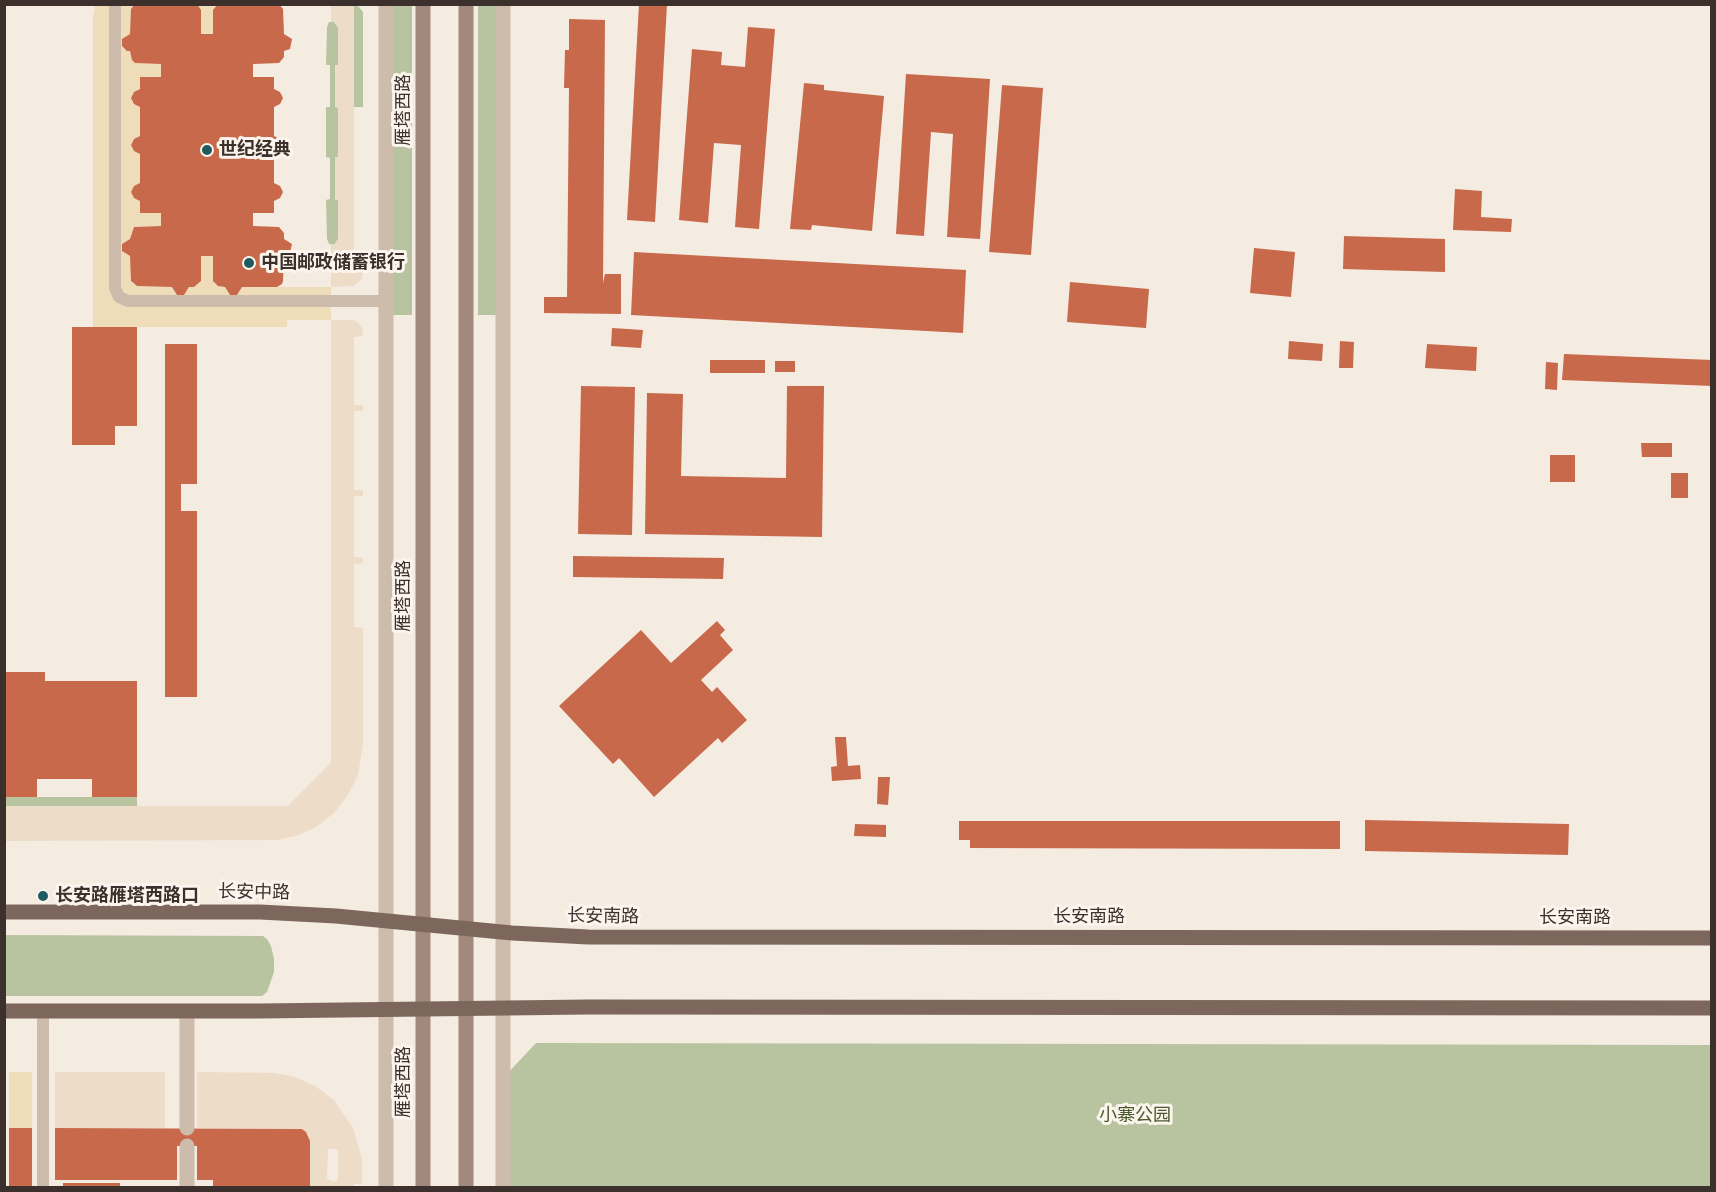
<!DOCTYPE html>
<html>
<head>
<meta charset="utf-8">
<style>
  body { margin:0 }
  #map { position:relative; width:1716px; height:1192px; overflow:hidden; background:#f4ebe1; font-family:"DM Sans",sans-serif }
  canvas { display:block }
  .frame { position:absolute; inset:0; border:6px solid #3b302b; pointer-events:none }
</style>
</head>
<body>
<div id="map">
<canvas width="1716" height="1192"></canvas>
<div class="frame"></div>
</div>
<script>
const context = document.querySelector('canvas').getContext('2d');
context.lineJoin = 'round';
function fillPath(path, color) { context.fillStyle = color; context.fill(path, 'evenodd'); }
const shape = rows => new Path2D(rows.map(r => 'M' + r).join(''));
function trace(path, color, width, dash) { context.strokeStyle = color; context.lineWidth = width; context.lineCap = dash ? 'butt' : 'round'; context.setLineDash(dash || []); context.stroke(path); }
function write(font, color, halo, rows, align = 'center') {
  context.font = font + ' "DM Sans","Noto Sans SC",sans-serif'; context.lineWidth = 6; context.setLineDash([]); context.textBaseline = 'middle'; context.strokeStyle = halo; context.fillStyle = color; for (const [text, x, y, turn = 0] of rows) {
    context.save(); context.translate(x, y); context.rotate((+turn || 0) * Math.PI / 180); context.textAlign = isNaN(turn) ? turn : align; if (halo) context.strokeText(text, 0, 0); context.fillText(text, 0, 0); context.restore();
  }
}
const green = shape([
  [354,5,359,7,363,12,363,107,354,107],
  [393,5,412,5,412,315,393,315],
  [478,5,496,5,496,315,478,315],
  [329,22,334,22,338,27,338,65,335,66,335,107,338,107,338,157,335,157,335,199,338,200,338,239,334,245,329,244,327,239,326,200,330,199,330,158,326,157,326,107,330,107,330,65,326,65,327,27],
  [4,797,137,797,137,806,5,806],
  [5,935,263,936,267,939,271,946,274,959,274,972,267,992,262,996,5,996],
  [536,1043,1711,1045,1711,1187,506,1187,506,1075]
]);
const sand = shape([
  [95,5,135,5,131,9,130,34,123,39,122,46,127,51,130,51,132,60,135,63,161,64,161,77,140,77,140,89,132,94,132,101,140,107,140,136,134,139,131,145,134,151,140,154,140,183,132,189,132,196,140,201,140,213,161,213,161,226,134,227,130,239,122,244,123,251,127,255,130,256,132,283,137,286,172,287,177,295,184,295,189,287,194,287,201,281,201,256,213,256,213,281,218,286,225,287,230,295,237,295,242,287,331,287,331,320,287,320,287,327,93,327,93,18],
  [197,5,218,5,213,10,213,34,201,34,201,10],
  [9,1072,32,1072,32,1128,9,1128]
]);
const plaza = shape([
  [331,5,354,5,354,270,363,270,362,279,353,286,331,287,331,245,335,244,338,239,338,200,335,200,335,157,338,157,338,108,335,107,335,65,338,65,338,28,335,22,331,22],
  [331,320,353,320,357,322,362,328,363,336,354,337,354,405,363,405,363,411,354,411,354,490,363,490,363,496,354,496,354,557,363,558,363,563,354,564,354,627,363,628,363,744,358,775,348,795,334,813,316,827,296,836,276,840,5,841,5,806,288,806,331,763],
  [55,1072,165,1072,165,1128,55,1128],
  [197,1072,275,1073,295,1077,315,1086,334,1100,353,1128,362,1159,362,1184,354,1184,354,1187,310,1187,310,1141,306,1132,302,1129,197,1128],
  [328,1149,336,1149,338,1151,338,1179,334,1182,327,1179]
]);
const building = shape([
  [135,4,197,4,201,10,201,34,213,34,213,10,218,4,279,4,283,9,284,34,292,39,290,49,284,51,284,57,279,63,253,64,253,77,274,77,274,89,280,92,283,98,280,104,274,107,274,136,280,139,283,145,280,151,274,154,274,183,280,186,283,192,280,198,274,201,274,213,253,213,253,226,279,227,284,233,284,239,292,244,290,253,284,256,283,281,282,284,277,287,242,287,237,295,230,295,225,287,218,286,213,281,213,256,201,256,201,281,194,287,189,287,184,295,177,295,172,287,137,286,131,281,130,256,122,251,122,244,130,239,134,227,161,226,161,213,140,213,140,201,134,198,131,192,134,186,140,183,140,154,134,151,131,145,134,139,140,136,140,107,134,104,131,98,134,92,140,89,140,77,161,77,161,64,135,63,132,60,130,51,127,51,122,46,122,39,130,34,131,9],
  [639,4,667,4,655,222,627,220],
  [569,19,605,20,603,283,605,274,621,274,621,314,544,313,544,297,567,297,569,88,564,88,565,50,569,50],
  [748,27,775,29,759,229,735,227,741,145,714,143,708,223,679,220,692,49,722,52,721,65,745,67],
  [906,74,990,79,980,239,947,237,953,134,931,132,924,236,896,234],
  [804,83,824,85,824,90,884,96,872,231,812,225,811,230,790,229],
  [1002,85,1043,88,1031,255,989,252],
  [1455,189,1482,191,1481,217,1512,219,1511,232,1453,230],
  [1344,236,1445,239,1445,272,1343,269],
  [1254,248,1295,252,1291,297,1250,293],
  [634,252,966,270,963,333,631,315],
  [1070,282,1149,289,1146,328,1067,322],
  [72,327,137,327,137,426,115,426,115,445,72,445],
  [612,328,643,330,641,348,611,346],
  [1289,341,1323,344,1322,361,1288,359],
  [1340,341,1354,342,1353,368,1339,368],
  [165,344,197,344,197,484,181,484,181,511,197,511,197,697,165,697],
  [1427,344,1477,347,1476,371,1425,368],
  [1564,354,1712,360,1712,386,1562,380],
  [710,360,765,360,765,373,710,373],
  [775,361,795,361,795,372,775,372],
  [1546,362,1558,363,1557,390,1545,389],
  [581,386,635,387,632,535,578,534],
  [787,386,824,386,822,537,645,534,647,393,683,394,681,476,786,478],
  [1641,443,1672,443,1672,457,1642,457],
  [1550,455,1575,455,1575,482,1550,482],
  [1671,473,1688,473,1688,498,1671,498],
  [573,556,724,558,723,579,573,577],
  [717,621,725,630,720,635,733,650,701,680,712,692,717,687,747,720,722,743,718,738,654,797,619,758,613,764,559,706,641,630,671,663],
  [4,672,45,672,45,681,137,681,137,797,92,797,92,779,37,779,37,797,4,797],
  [835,737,846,737,848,766,860,765,861,779,832,781,831,767,837,766],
  [878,777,890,777,888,805,877,804],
  [1365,820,1569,824,1568,855,1365,851],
  [959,821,1340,821,1340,849,970,848,970,840,959,840],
  [855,824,886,825,886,837,854,836],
  [9,1128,32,1128,32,1188,9,1188],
  [55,1128,302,1129,306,1132,310,1141,310,1188,213,1188,213,1180,197,1180,197,1146,177,1146,177,1180,55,1180],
  [63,1183,120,1183,120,1188,63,1188]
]);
const service = shape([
  [115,4,115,288,119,297,128,301,386,301],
  [43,1011,43,1188]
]);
const minor = shape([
  [386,4,386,1188],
  [503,4,503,1188],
  [187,1011,187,1128],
  [187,1146,187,1188]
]);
const secondary = shape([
  [423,4,423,1188],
  [466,4,466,1188]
]);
const primary = shape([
  [4,912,260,912,336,916,512,933,588,937,1712,938],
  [4,1011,260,1011,588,1007,1712,1008]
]);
const markers = [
  [207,150,6,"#1f5a5e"],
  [249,263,6,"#1f5a5e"],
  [43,896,6,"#1f5a5e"]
];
const streetNames = [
  ["雁塔西路",404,110,-90],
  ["雁塔西路",404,596,-90],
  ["长安中路",254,893,1],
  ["长安南路",603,917,1],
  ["长安南路",1089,917],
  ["长安南路",1575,918],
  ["雁塔西路",404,1082,-90]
];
const poiNames = [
  ["世纪经典",219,150],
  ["中国邮政储蓄银行",261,263],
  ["长安路雁塔西路口",55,896]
];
const parkNames = [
  ["小寨公园",1135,1116]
];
fillPath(green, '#b8c4a0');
fillPath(sand, '#efdcb8');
fillPath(plaza, '#ecdcc8');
fillPath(building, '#c8694b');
trace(service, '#cdbbac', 12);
trace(minor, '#cdbbac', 15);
trace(secondary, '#a18a7d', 15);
trace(primary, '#7d675c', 15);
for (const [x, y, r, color] of markers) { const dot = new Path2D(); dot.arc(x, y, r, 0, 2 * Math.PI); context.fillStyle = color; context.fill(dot); trace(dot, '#fbf5ee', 2); }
write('18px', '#3b302b', '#fbf5ee', streetNames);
write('bold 18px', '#3b302b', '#fbf5ee', poiNames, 'left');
write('18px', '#4a5a2e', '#fbf5ee', parkNames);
</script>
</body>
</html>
